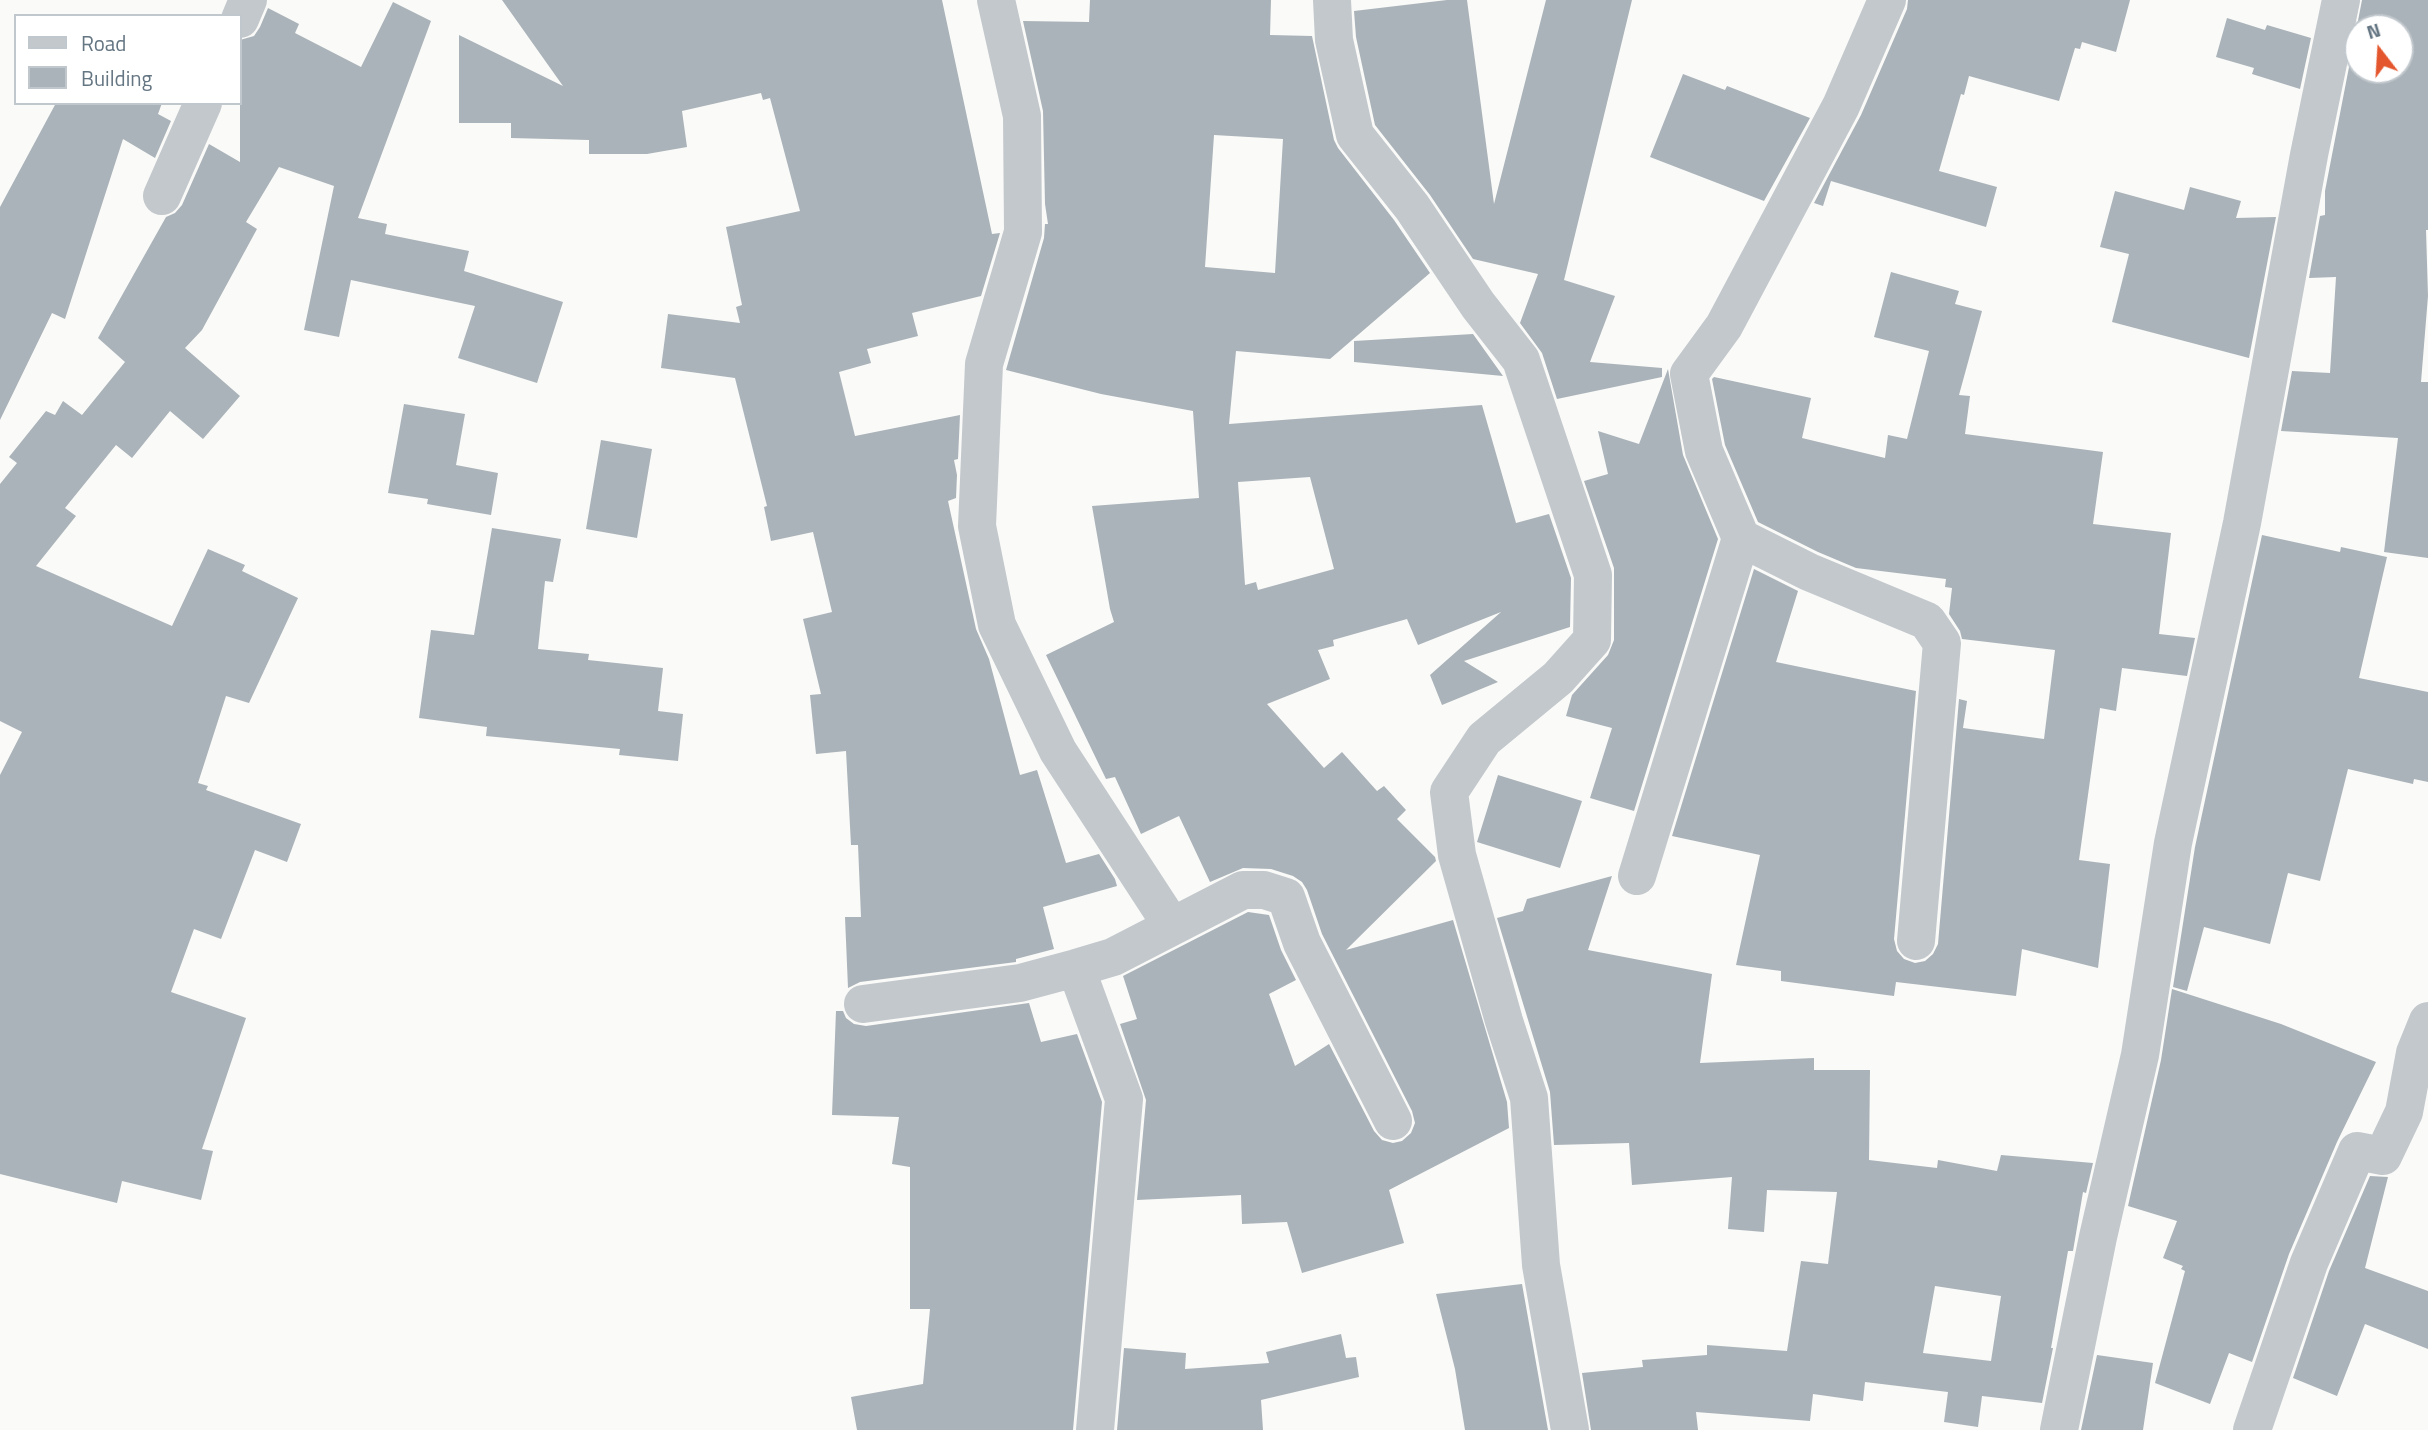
<!DOCTYPE html>
<html>
<head>
<meta charset="utf-8">
<style>
  body { margin:0 }
  #map { position:relative; width:2428px; height:1430px; overflow:hidden; background:#fafaf8; font-family:"Titillium Web",sans-serif }
  canvas { display:block }
  .legend { position:absolute; left:14px; top:14px; width:228px; height:91px; box-sizing:border-box; background:#fff; border:2px solid #c1c8cd; margin:0; padding:9px 12px; list-style:none; font-size:21px; color:#657683 }
  .legend li { display:flex; align-items:center; gap:14px; height:35px }
  .legend b { width:35px; border:2px solid #c1c8cd }
  .north { position:absolute; left:2344px; top:14px; width:70px; height:70px; box-sizing:border-box; background:#fff; border:2px solid #c1c8cd; border-radius:50%; rotate:343deg; font-size:19px; font-weight:700; line-height:28px; text-align:center; color:#657683 }
  .north::after { content:''; display:block; margin:auto; width:24px; height:32px; background:#e4572e; clip-path:polygon(50% 0,100% 100%,50% 72%,0 100%) }
</style>
</head>
<body>
<div id="map">
<canvas width="2428" height="1430"></canvas>
<ul class="legend">
<li><b style="height:9px;background:#c3c8cc"></b>Road</li>
<li><b style="height:19px;background:#aab3b9"></b>Building</li>
</ul>
<div class="north">N</div>
</div>
<script>
const context = document.querySelector('canvas').getContext('2d');
context.lineJoin = 'round';
function fillPath(path, color) { context.fillStyle = color; context.fill(path, 'evenodd'); }
const shape = rows => new Path2D(rows.map(r => 'M' + r).join(''));
function trace(path, color, width, dash) { context.strokeStyle = color; context.lineWidth = width; context.lineCap = dash ? 'butt' : 'round'; context.setLineDash(dash || []); context.stroke(path); }
const building = shape([
  [502,0,942,0,992,234,1000,233,981,296,912,313,918,336,867,349,871,363,839,372,855,436,960,415,958,459,954,460,957,475,956,498,948,501,976,629,989,659,1020,775,1037,770,1066,863,1099,854,1115,879,1117,886,1043,907,1054,949,1016,959,1016,962,860,982,848,988,845,917,861,917,858,845,851,845,846,751,816,754,810,695,821,694,803,619,832,612,813,532,771,541,764,507,767,506,735,378,661,368,668,314,740,323,736,307,742,305,726,227,800,211,770,98,763,100,761,93,682,111,687,147,647,154,589,154,589,140,511,138,511,123,459,123,459,35,563,86],
  [1090,0,1271,0,1270,35,1312,36,1334,140,1338,148,1394,220,1430,273,1330,359,1236,351,1229,424,1482,405,1516,523,1549,514,1571,578,1570,627,1464,661,1498,682,1442,705,1430,675,1501,612,1418,645,1407,619,1333,640,1334,646,1318,650,1330,679,1267,704,1324,768,1342,752,1377,791,1384,786,1406,810,1397,819,1435,857,1436,861,1346,950,1453,920,1507,1102,1509,1128,1389,1190,1404,1243,1302,1273,1287,1222,1242,1224,1241,1195,1137,1200,1146,1100,1120,1024,1137,1019,1123,976,1248,912,1269,915,1281,950,1296,980,1269,994,1295,1066,1329,1044,1374,1131,1382,1140,1393,1143,1402,1141,1411,1133,1415,1123,1412,1111,1322,934,1307,890,1302,882,1293,876,1271,869,1243,868,1210,882,1179,816,1141,834,1115,777,1106,779,1046,655,1114,622,1110,609,1092,506,1199,498,1193,411,1101,394,1006,370,1044,238,1045,224,1048,224,1045,204,1043,111,1023,21,1089,22],
  [1214,135,1283,139,1275,273,1205,267],
  [1310,477,1334,569,1258,590,1256,582,1245,585,1238,482],
  [1447,0,1467,0,1494,204,1546,0,1632,0,1564,280,1615,296,1590,362,1662,368,1662,377,1557,399,1542,353,1520,323,1538,274,1473,259,1430,195,1375,125,1356,37,1354,11],
  [1908,0,2130,0,2116,52,2082,42,2080,49,2075,48,2059,101,1969,76,1964,95,1961,94,1939,171,1997,187,1986,227,1831,181,1823,206,1814,203,1861,115,1907,9],
  [2362,0,2428,0,2428,230,2426,230,2428,296,2421,382,2428,382,2428,558,2384,552,2398,438,2281,431,2292,371,2330,373,2336,277,2309,278,2320,216,2325,215,2325,191],
  [2358,28,2400,28,2400,70,2358,70],
  [393,2,431,21,358,218,387,224,385,234,469,251,464,271,563,302,537,383,458,358,475,306,351,280,339,337,304,330,334,186,279,167,246,222,257,229,202,330,185,348,240,396,203,439,170,411,132,458,116,445,65,508,76,516,36,566,172,626,208,549,245,565,242,571,298,598,249,703,226,696,198,783,208,786,206,790,301,824,287,862,255,850,221,939,194,929,171,992,246,1018,202,1149,213,1151,201,1200,122,1181,117,1203,0,1174,0,775,22,732,0,721,0,484,17,463,9,457,46,411,55,415,63,401,82,415,125,362,98,338,166,217,175,213,182,205,209,144,240,162,240,40,254,36,260,27,268,8,299,24,295,33,361,67],
  [2227,18,2265,30,2267,25,2311,38,2300,89,2252,74,2254,68,2216,57],
  [1683,74,1725,90,1727,86,1810,118,1764,201,1650,157],
  [56,103,162,103,158,114,171,121,155,158,123,139,65,319,52,313,0,420,0,207],
  [2190,187,2241,201,2236,218,2276,217,2249,358,2112,322,2129,254,2100,247,2115,191,2184,210],
  [1891,272,1959,291,1955,304,1982,311,1959,395,1970,396,1965,434,2103,452,2093,524,2171,533,2159,634,2195,638,2187,676,2122,668,2116,711,2100,708,2079,860,2110,864,2098,968,2022,949,2016,996,1896,982,1894,996,1781,981,1781,971,1736,965,1760,855,1672,836,1754,569,1798,591,1776,662,1916,691,1894,939,1897,951,1904,959,1915,963,1925,961,1933,954,1938,944,1959,699,1967,701,1963,728,2044,739,2055,650,1962,639,1960,631,1949,614,1952,588,1945,587,1946,579,1856,568,1818,552,1758,522,1725,445,1712,379,1714,377,1811,398,1802,438,1885,458,1888,435,1907,439,1929,351,1874,337],
  [1473,334,1503,376,1354,362,1354,341],
  [1668,369,1683,455,1718,539,1634,811,1590,798,1612,728,1566,716,1572,695,1608,655,1614,640,1614,568,1584,481,1608,474,1598,431,1639,444],
  [404,404,465,414,456,465,498,473,491,515,427,504,428,499,388,493],
  [601,440,652,449,637,538,586,529],
  [492,528,561,539,553,582,545,581,538,649,589,654,588,660,663,668,658,711,683,714,678,761,619,755,620,749,486,736,487,727,419,718,431,630,474,635],
  [2262,535,2340,552,2341,547,2387,557,2359,678,2428,692,2428,782,2414,779,2413,784,2348,769,2320,881,2288,873,2270,944,2204,927,2187,991,2173,987,2195,847],
  [1498,775,1582,801,1560,868,1477,842],
  [1612,876,1588,950,1712,974,1700,1063,1814,1058,1814,1070,1870,1070,1869,1160,1937,1168,1938,1160,1997,1171,2001,1155,2093,1163,2086,1193,2083,1192,2073,1251,2068,1251,2051,1348,2053,1348,2042,1403,1982,1396,1978,1427,1944,1422,1948,1392,1865,1382,1863,1401,1813,1394,1810,1421,1696,1412,1698,1430,1591,1430,1582,1373,1643,1367,1642,1360,1707,1355,1707,1345,1787,1351,1801,1261,1828,1264,1837,1192,1767,1190,1764,1232,1728,1229,1732,1177,1632,1185,1629,1143,1554,1145,1550,1092,1497,918,1523,911,1527,899],
  [1935,1286,2001,1296,1991,1361,1923,1353],
  [2172,989,2281,1024,2376,1062,2337,1142,2289,1254,2252,1362,2229,1353,2210,1404,2155,1383,2185,1271,2181,1269,2183,1266,2163,1258,2177,1221,2128,1206,2161,1060],
  [1029,1003,1041,1042,1077,1034,1102,1102,1073,1430,857,1430,851,1397,923,1384,930,1309,910,1309,910,1167,892,1164,899,1117,832,1115,836,1011,843,1011,846,1018,854,1024,866,1026],
  [2370,1176,2388,1177,2365,1268,2428,1291,2428,1349,2365,1324,2337,1396,2293,1378,2329,1271],
  [1522,1284,1548,1430,1465,1430,1455,1369,1436,1294],
  [1341,1334,1346,1358,1356,1357,1359,1377,1261,1400,1263,1430,1117,1430,1124,1348,1186,1353,1185,1369,1269,1363,1266,1352],
  [2097,1355,2153,1363,2143,1430,2081,1430]
]);
const street = shape([
  [996,0,1022,116,1023,232,984,364,977,526,997,625,1058,751,1172,926],
  [1332,0,1334,40,1355,135,1412,207,1478,305,1521,360,1593,575,1592,640,1558,678,1484,739,1449,792,1457,855,1504,1021,1529,1098,1541,1265,1570,1430],
  [1887,0,1841,106,1724,326,1689,374,1704,451,1741,538,1809,572,1927,621,1942,643,1916,941],
  [240,19,248,0],
  [162,196,203,103],
  [1637,876,1741,538],
  [1076,968,1124,1099,1095,1430],
  [863,1004,1020,983,1076,968,1113,957,1243,890,1264,890,1286,897,1302,943,1393,1121],
  [2059,1430,2098,1237,2140,1055,2173,843,2242,523,2309,155,2341,0],
  [2252,1430,2309,1263,2357,1151,2383,1156,2404,1112,2415,1053,2428,1021]
]);
fillPath(building, '#aab3b9');
trace(street, '#c3c8cc', 38);
</script>
</body>
</html>
